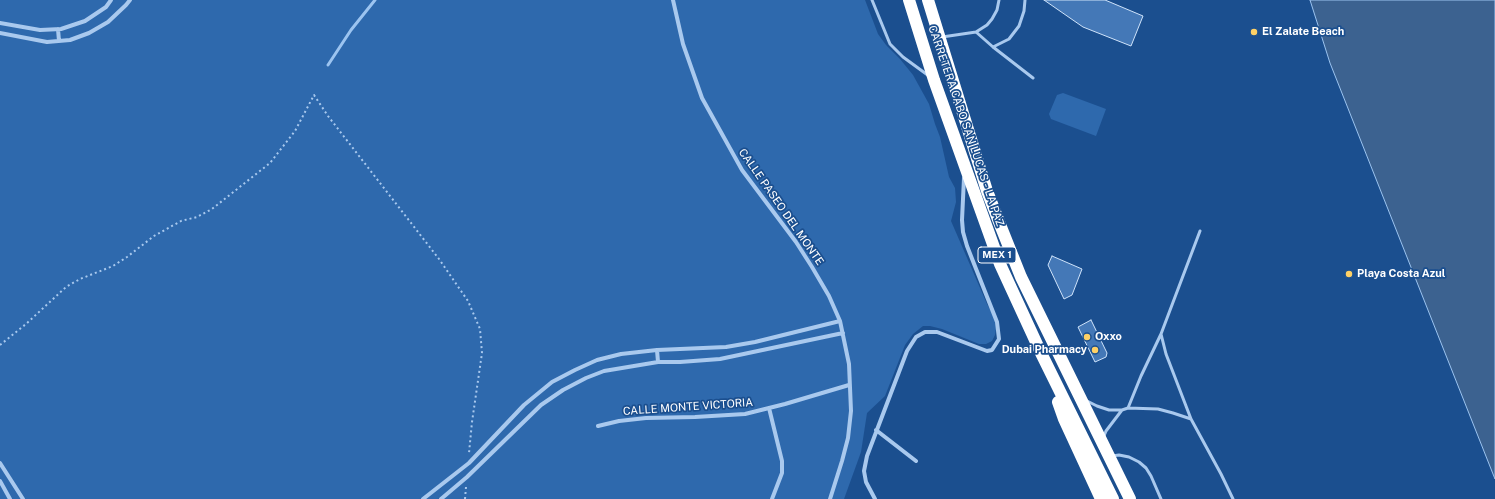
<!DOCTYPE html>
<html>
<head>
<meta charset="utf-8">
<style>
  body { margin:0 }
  canvas { display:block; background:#1b4f8f }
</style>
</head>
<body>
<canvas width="1495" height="499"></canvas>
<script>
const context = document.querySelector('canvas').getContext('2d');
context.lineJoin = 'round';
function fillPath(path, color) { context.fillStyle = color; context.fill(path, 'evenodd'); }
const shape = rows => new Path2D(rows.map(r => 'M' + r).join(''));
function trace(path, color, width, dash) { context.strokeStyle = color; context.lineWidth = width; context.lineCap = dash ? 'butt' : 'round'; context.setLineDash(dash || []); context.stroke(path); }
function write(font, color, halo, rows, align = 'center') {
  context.font = font + ' "Public Sans",sans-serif'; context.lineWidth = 3.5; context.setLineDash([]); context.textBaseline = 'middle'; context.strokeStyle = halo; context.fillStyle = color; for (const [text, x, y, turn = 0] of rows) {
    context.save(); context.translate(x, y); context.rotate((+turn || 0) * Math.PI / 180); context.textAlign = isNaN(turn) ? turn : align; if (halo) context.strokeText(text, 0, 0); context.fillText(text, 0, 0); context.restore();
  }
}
const green = shape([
  [0,0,865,0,878,34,886,45,900,59,913,75,929,104,935,124,940,137,949,177,955,188,956,202,951,221,987,304,997,322,995,335,992,341,986,344,979,344,942,329,930,326,923,326,913,334,905,345,885,396,867,413,861,452,844,499,0,499],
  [1063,93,1106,109,1096,136,1051,119,1049,114,1057,95]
]);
const water = shape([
  [1310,0,1495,0,1495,479,1330,63,1310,0]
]);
const stream = shape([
  [328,65,351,30,375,0]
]);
const building = shape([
  [1044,0,1105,0,1143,16,1131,46,1083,27,1044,0],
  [1052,256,1082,269,1072,295,1064,299,1048,265,1052,256],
  [1091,320,1107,353,1106,357,1095,362,1078,327,1091,320]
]);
const path = shape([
  [0,345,26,324,66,287,80,279,113,266,127,257,154,236,181,221,197,217,212,209,270,163,295,131,314,95,328,116,439,259,468,301,480,329,482,353,472,422,469,453],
  [465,499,466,487]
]);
const lane = shape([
  [872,0,890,44,903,57,929,76],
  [976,32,993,47,1033,78],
  [942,37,976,32,987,25,992,19,997,10,999,0],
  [993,47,1009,39,1019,26,1024,11,1025,0],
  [1087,401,1097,406,1109,410,1122,410,1128,408,1158,409,1173,413,1191,419,1221,474,1233,499],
  [1128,408,1141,376,1161,334],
  [1191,419,1166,354,1161,334,1200,231],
  [1104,436,1106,431,1122,410],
  [1112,456,1119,455,1129,457,1139,462,1146,468,1151,476,1161,499]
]);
const street = shape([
  [673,0,683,44,702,98,742,170,796,242,812,267,829,296,840,321,849,364,851,411,848,438,842,461,830,499],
  [0,23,40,30,61,29,85,21,106,7,111,0],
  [58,29,59,41],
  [0,33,47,42,70,40,89,33,108,22,126,5,130,0],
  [657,350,658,362],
  [769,408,782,461,782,473,772,499],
  [598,426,619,421,646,418,695,417,745,414,785,404,849,385],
  [876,430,916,461],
  [0,463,23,499],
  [0,481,10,499],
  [423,499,469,463,524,405,552,382,575,370,597,360,621,354,657,350,726,347,755,342,840,321],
  [441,499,467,477,541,405,563,390,586,378,604,371,658,362,680,362,720,359,843,333],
  [875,499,866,482,864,471,867,456,907,351,916,337,925,332,937,332,987,351,992,350,999,339,997,322,967,246,963,232,962,220,964,178]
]);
const highway = shape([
  [909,0,934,80,1000,264,1041,353,1113,499],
  [928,0,987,191,1001,227,1021,277,1130,499],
  [1058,402,1064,419,1101,499]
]);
const markers = [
  [1254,32,4,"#ffd166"],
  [1349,274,4,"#ffd166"],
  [1087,337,4,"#ffd166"],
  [1095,350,4,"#ffd166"]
];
const shields = [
  [997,255,38]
];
const shieldNames = [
  ["MEX 1",997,255]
];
const poiNames = [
  ["El Zalate Beach",1262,32],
  ["Playa Costa Azul",1357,274],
  ["Oxxo",1095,337],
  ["Dubai Pharmacy",1087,350,"right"]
];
const streetNames = [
  ["CARRETERA CABO SAN LUCAS - LA PAZ",966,126,71],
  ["CALLE PASEO DEL MONTE",781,207,55],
  ["CALLE MONTE VICTORIA",688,407,-4]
];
fillPath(green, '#2e69ad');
fillPath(water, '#3c6290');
trace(water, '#9cc4f0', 1);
trace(stream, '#9cc4f0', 3);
fillPath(building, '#4478b7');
trace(building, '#cfe3fa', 1);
trace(path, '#a9c9ee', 2, [2, 3]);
trace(lane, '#a9c9ee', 3);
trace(street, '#a9c9ee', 4);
trace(highway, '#fff', 12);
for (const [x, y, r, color] of markers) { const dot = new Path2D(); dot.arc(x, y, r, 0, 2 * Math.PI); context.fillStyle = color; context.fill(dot); trace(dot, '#1b4f8f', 1.5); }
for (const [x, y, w] of shields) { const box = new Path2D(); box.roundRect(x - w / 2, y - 8, w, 16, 3); context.fillStyle = '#1b4f8f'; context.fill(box); trace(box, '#fff', 1); }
write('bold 10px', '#fff', null, shieldNames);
write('bold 11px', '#fff', '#1b4f8f', poiNames, 'left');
write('11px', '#fff', '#1b4f8f', streetNames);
</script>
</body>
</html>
